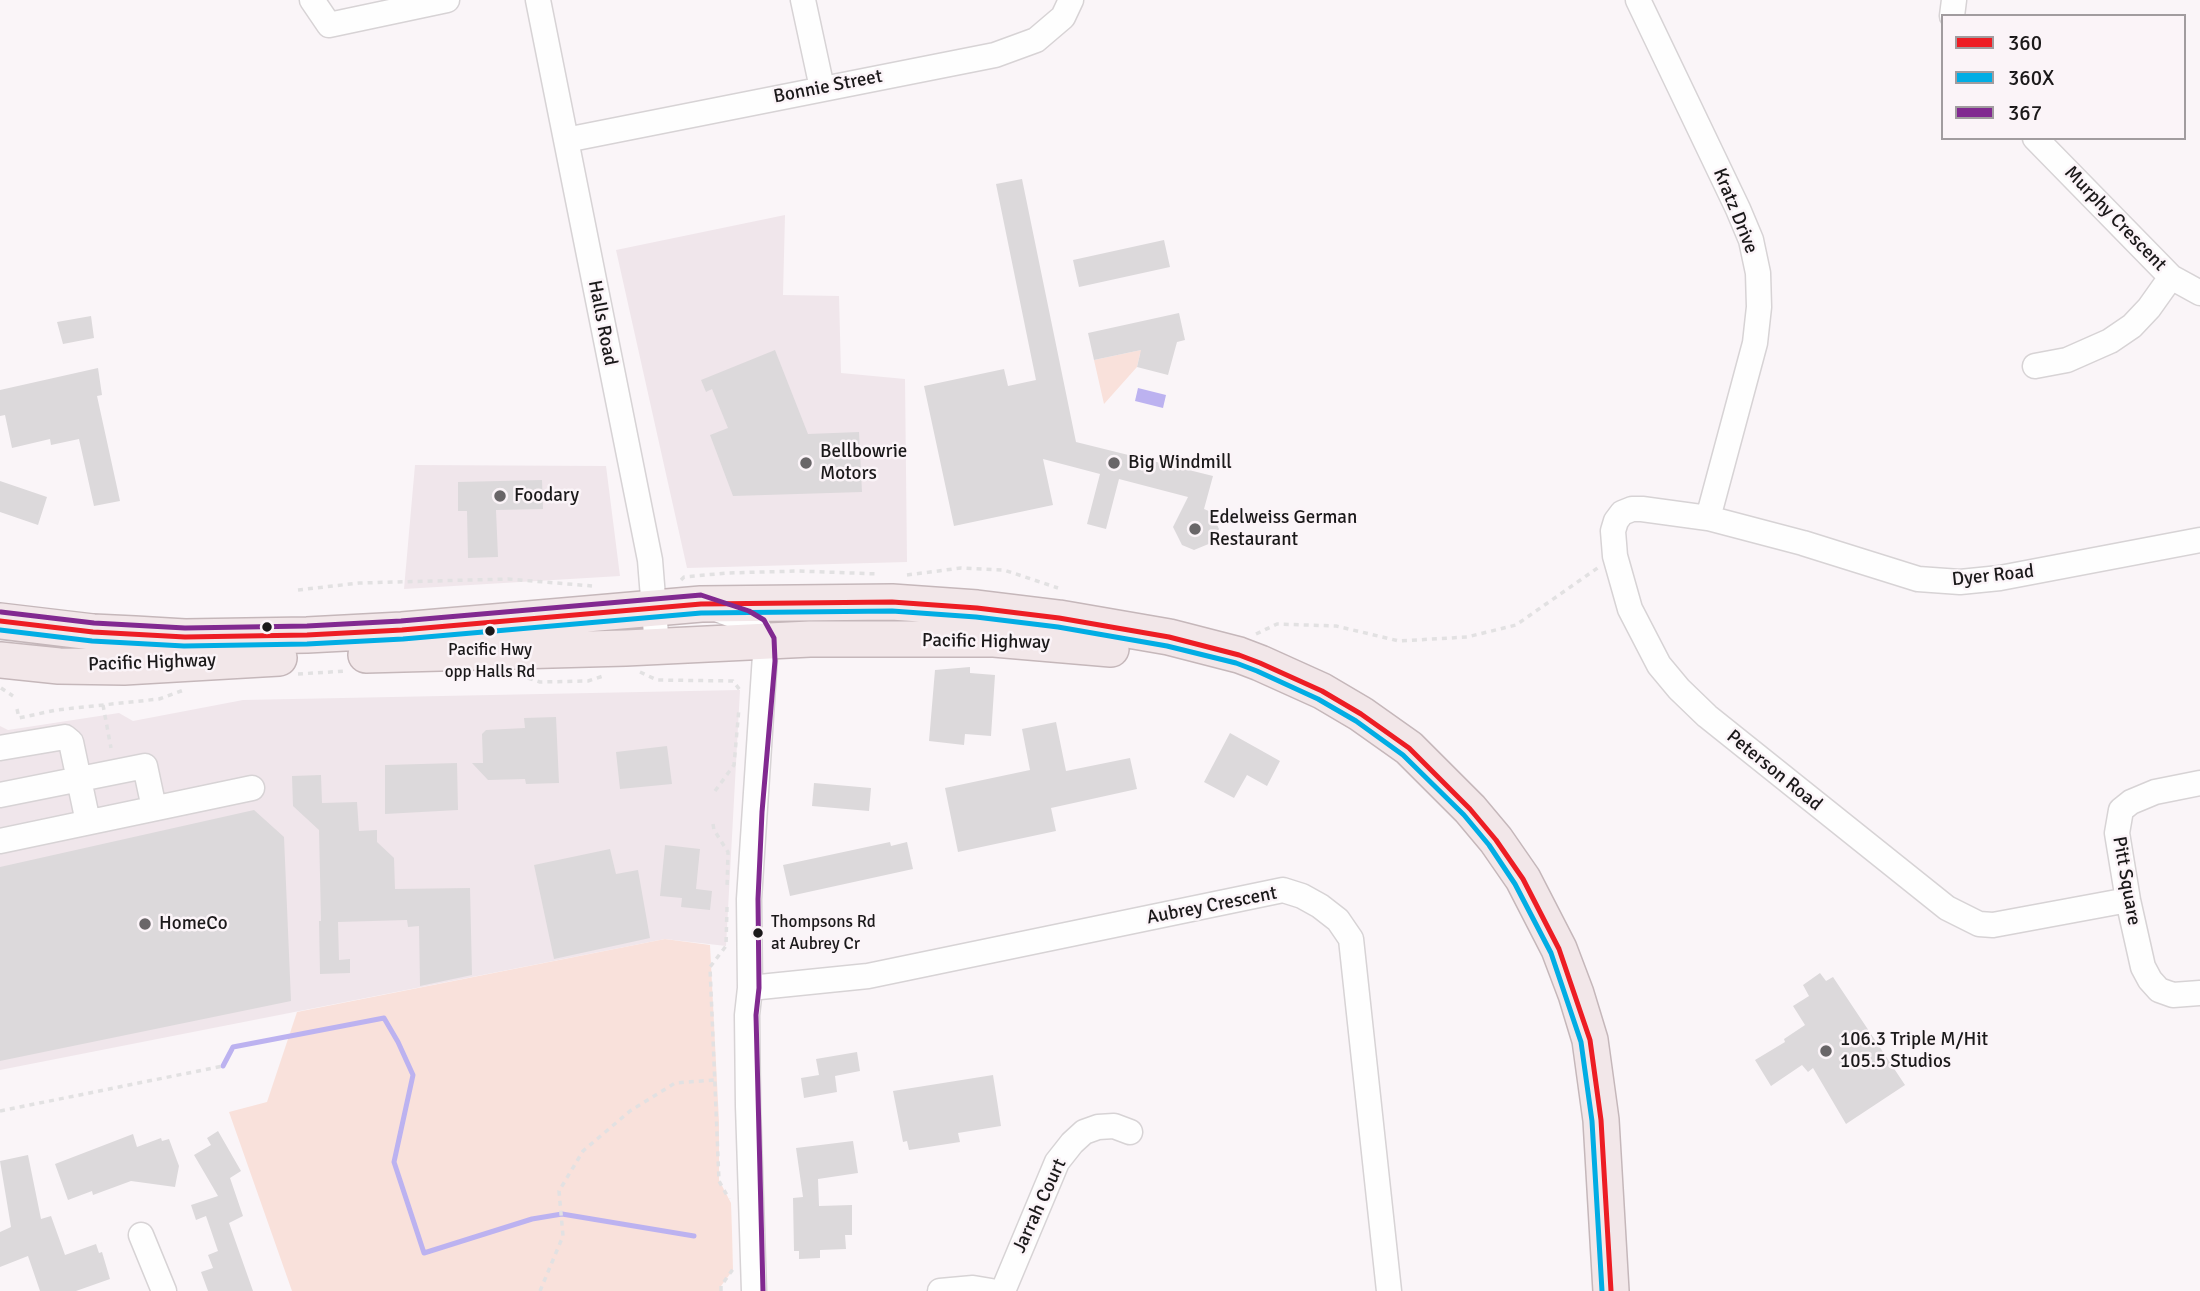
<!DOCTYPE html>
<html>
<head>
<meta charset="utf-8">
<style>
  body { margin:0 }
  #map { position:relative; width:2200px; height:1291px; overflow:hidden; background:#faf5f8; font-family:Signika,sans-serif }
  canvas { display:block }
  .legend { position:absolute; left:1941px; top:14px; width:245px; height:126px; box-sizing:border-box; background:#fbf4f8; border:2px solid #a19c9f; margin:0; padding:9px 12px; list-style:none; font-size:21px; color:#1b191a }
  .legend li { display:flex; align-items:center; gap:14px; height:35px }
  .legend b { width:35px; border:2px solid #a19c9f }
</style>
</head>
<body>
<div id="map">
<canvas width="2200" height="1291"></canvas>
<ul class="legend">
<li><b style="height:9px;background:#ed1d24"></b>360</li>
<li><b style="height:9px;background:#01ade4"></b>360X</li>
<li><b style="height:9px;background:#812990"></b>367</li>
</ul>
</div>
<script>
const context = document.querySelector('canvas').getContext('2d');
context.lineJoin = 'round';
function fillPath(path, color) { context.fillStyle = color; context.fill(path, 'evenodd'); }
const shape = rows => new Path2D(rows.map(r => 'M' + r).join(''));
function trace(path, color, width, dash) { context.strokeStyle = color; context.lineWidth = width; context.lineCap = dash ? 'butt' : 'round'; context.setLineDash(dash || []); context.stroke(path); }
function write(font, color, halo, rows, align = 'center') {
  context.font = font + ' Signika,sans-serif'; context.lineWidth = 5; context.setLineDash([]); context.textBaseline = 'middle'; context.strokeStyle = halo; context.fillStyle = color; for (const [text, x, y, turn = 0] of rows) {
    context.save(); context.translate(x, y); context.rotate((+turn || 0) * Math.PI / 180); context.textAlign = isNaN(turn) ? turn : align; if (halo) context.strokeText(text, 0, 0); context.fillText(text, 0, 0); context.restore();
  }
}
const built = shape([
  [785,215,783,295,839,296,841,373,905,379,907,562,687,568,616,250],
  [415,465,606,466,620,576,404,589],
  [740,690,726,946,665,939,0,1070,0,726,8,730,119,713,133,721,243,700]
]);
const green = shape([
  [1150,348,1140,354,1137,367,1104,404,1094,360],
  [665,939,710,945,719,1122,719,1180,731,1203,732,1232,733,1270,721,1286,721,1291,292,1291,229,1112,267,1102,297,1012]
]);
const water = shape([
  [1138,388,1166,395,1163,408,1135,401]
]);
const stream = shape([
  [223,1066,233,1047,384,1018,398,1042,413,1075,394,1162,424,1253,532,1219,562,1214,694,1236]
]);
const building = shape([
  [1022,179,1076,442,1213,476,1204,509,1211,512,1219,529,1211,543,1194,550,1182,545,1173,527,1188,497,1119,479,1106,529,1087,524,1100,474,1043,459,1053,505,954,526,924,386,1004,369,1008,386,1036,380,996,184],
  [1164,240,1170,267,1079,287,1073,260],
  [1179,313,1185,340,1177,342,1168,375,1137,367,1141,350,1094,360,1088,333],
  [91,316,94,338,63,344,57,322],
  [775,350,808,434,859,432,862,492,733,496,710,435,728,428,712,389,706,392,701,380],
  [98,368,102,395,97,396,120,501,94,506,79,439,51,445,50,439,12,448,5,415,0,416,0,390],
  [542,480,543,509,496,510,498,557,468,558,467,511,458,511,458,482],
  [0,481,47,497,38,525,0,512],
  [970,667,970,673,995,675,991,736,965,734,964,745,929,741,935,670],
  [556,717,559,783,526,784,525,779,488,780,472,763,483,763,482,734,486,730,525,728,524,718],
  [1056,722,1066,771,1130,758,1137,789,1051,808,1056,831,958,852,945,788,1030,770,1022,729],
  [1230,733,1280,761,1267,786,1247,775,1234,798,1204,782],
  [667,746,672,784,620,789,616,752],
  [457,763,458,810,385,814,385,765],
  [321,775,322,803,357,802,359,831,377,830,377,842,394,858,395,889,470,888,472,975,420,986,419,926,408,927,407,920,338,922,339,960,350,959,350,973,320,974,319,921,321,921,319,830,293,806,292,776],
  [814,783,871,788,869,811,812,806],
  [254,810,284,837,291,1001,0,1061,0,867],
  [890,842,891,846,907,842,913,869,790,896,783,865],
  [665,845,700,849,696,889,712,891,710,910,681,907,682,898,660,896],
  [610,849,616,874,638,870,650,938,554,959,534,865],
  [1820,973,1826,981,1833,977,1905,1085,1846,1124,1813,1068,1808,1072,1802,1065,1771,1086,1755,1060,1785,1042,1784,1039,1805,1025,1793,1006,1809,996,1803,985],
  [857,1052,860,1071,835,1076,837,1092,804,1098,801,1078,819,1075,816,1059],
  [993,1075,1001,1126,958,1133,960,1142,909,1150,907,1141,903,1142,893,1091],
  [218,1131,241,1171,230,1178,243,1216,229,1223,253,1291,208,1291,201,1272,213,1268,208,1255,218,1251,206,1216,196,1220,191,1205,218,1196,194,1155,211,1145,207,1138],
  [133,1134,137,1147,161,1138,162,1141,169,1139,179,1166,175,1187,131,1181,93,1195,92,1191,68,1200,55,1164],
  [853,1141,858,1173,818,1179,819,1206,852,1205,852,1235,845,1235,846,1249,820,1250,820,1258,799,1259,799,1251,794,1251,793,1198,803,1197,796,1148],
  [28,1155,41,1219,51,1216,65,1255,96,1244,99,1253,102,1252,110,1279,76,1291,40,1291,28,1256,0,1267,0,1232,11,1227,0,1161]
]);
const path = shape([
  [907,575,961,568,1004,570,1058,588],
  [681,580,684,577,727,573,799,571,878,574],
  [298,590,359,583,508,579,592,586],
  [1256,634,1277,624,1336,626,1399,641,1467,637,1516,625,1599,567],
  [640,672,657,680,733,681,740,690],
  [298,674,346,671],
  [528,678,540,682,588,681,606,675],
  [1,688,13,696],
  [103,705,111,748],
  [17,709,19,718,56,710,159,699,184,690],
  [715,791,734,765,739,708],
  [713,824,714,830,728,852,727,889],
  [727,907,726,946,710,967,719,1181,729,1199],
  [0,1111,223,1066],
  [540,1291,563,1236,559,1191,583,1151,630,1111,675,1083,714,1080],
  [721,1291,721,1286,733,1269]
]);
const minor = shape([
  [312,0,329,25,447,0],
  [538,0,650,560,657,647],
  [803,0,822,88],
  [1638,0,1738,209,1751,240,1758,273,1759,307,1755,343,1708,518],
  [1952,16,1954,0],
  [2035,138,2171,277,2200,293],
  [566,140,995,55,1036,40,1063,17,1071,0],
  [2035,366,2067,360,2110,341,2132,326,2149,308,2171,277],
  [719,610,753,623,758,627,766,640,749,899,750,988,747,1015,748,1106,754,1291],
  [0,748,65,737,71,742,88,822],
  [2200,783,2155,792,2131,802,2121,810,2117,833,2128,900,2143,967,2150,980,2159,990,2173,995,2200,993],
  [0,795,145,766,154,808],
  [0,841,252,788],
  [2128,900,1993,925,1979,924,1947,908,1707,716,1679,689,1659,665,1630,609,1615,556,1613,531,1616,521,1622,513,1632,509,1642,509,1708,518,1803,543,1918,579,1960,582,2000,578,2200,540],
  [750,988,868,976,1283,890,1302,896,1320,906,1338,920,1351,939,1389,1291],
  [141,1235,164,1291],
  [940,1291,973,1288,991,1291],
  [1003,1291,1057,1162,1072,1143,1084,1132,1098,1127,1114,1126,1130,1132]
]);
const highway = shape([
  [0,621,93,632,135,634,185,637,307,635,402,630,701,604,892,602,977,608,1059,618,1169,637,1239,655,1260,663,1322,691,1361,714,1409,748,1470,809,1496,840,1523,879,1559,949,1576,994,1590,1040,1601,1120,1611,1291],
  [366,655,626,648,810,639,994,639,1111,649],
  [0,660,59,666,124,667,279,658]
]);
const bus1 = shape([
  [0,621,93,632,185,637,307,635,402,630,701,604,892,602,977,608,1059,618,1169,637,1239,655,1260,663,1322,691,1361,714,1409,748,1470,809,1496,840,1523,879,1559,949,1590,1040,1601,1120,1611,1291]
]);
const bus2 = shape([
  [0,630,92,641,184,646,307,644,403,639,701,613,892,611,976,617,1058,627,1167,646,1236,663,1257,671,1318,699,1356,721,1403,755,1464,815,1489,845,1515,884,1551,953,1581,1042,1592,1121,1602,1291]
]);
const bus3 = shape([
  [1,612,94,623,185,628,307,626,401,621,701,595,749,611,764,620,774,638,775,661,762,812,758,899,759,988,756,1015,763,1291]
]);
const markers = [
  [806,463,7,"#696668"],
  [1114,463,7,"#696668"],
  [500,496,7,"#696668"],
  [1195,529,7,"#696668"],
  [267,627,6,"#1b191a"],
  [490,631,6,"#1b191a"],
  [145,924,7,"#696668"],
  [758,933,6,"#1b191a"],
  [1826,1051,7,"#696668"]
];
const busNames = [
  ["Pacific Hwy",490,651],
  ["opp Halls Rd",490,673],
  ["Thompsons Rd",771,923,"left"],
  ["at Aubrey Cr",771,945,"left"]
];
const streetNames = [
  ["Bonnie Street",828,87,-11],
  ["Kratz Drive",1735,211,68],
  ["Murphy Crescent",2115,219,46],
  ["Halls Road",602,323,79],
  ["Dyer Road",1993,576,-6],
  ["Pacific Highway",986,642,1],
  ["Pacific Highway",152,663,-2],
  ["Peterson Road",1774,771,39],
  ["Pitt Square",2126,881,80],
  ["Aubrey Crescent",1212,906,-11],
  ["Jarrah Court",1040,1206,-65]
];
const poiNames = [
  ["Bellbowrie",820,452],
  ["Motors",820,474],
  ["Big Windmill",1128,463],
  ["Foodary",514,496],
  ["Edelweiss German",1209,518],
  ["Restaurant",1209,540],
  ["HomeCo",159,924],
  ["106.3 Triple M/Hit",1840,1040],
  ["105.5 Studios",1840,1062]
];
fillPath(built, '#f0e6eb');
fillPath(green, '#f9e1db');
fillPath(water, '#bcb2f0');
trace(stream, '#bcb2f0', 5);
fillPath(building, '#dcd9db');
trace(minor, '#d7d3d5', 27);
trace(highway, '#c5b7ba', 38);
trace(path, '#e2e1e2', 3.5, [5, 5]);
trace(minor, '#fefefe', 24);
trace(highway, '#f2e7e9', 35);
trace(bus1, '#ed1d24', 5);
trace(bus2, '#01ade4', 5);
trace(bus3, '#812990', 5);
for (const [x, y, r, color] of markers) { const dot = new Path2D(); dot.arc(x, y, r, 0, 2 * Math.PI); context.fillStyle = color; context.fill(dot); trace(dot, '#fbf4f8', 2.5); }
write('17px', '#1b191a', '#fbf4f8', busNames);
write('19px', '#1b191a', '#fbf4f8', streetNames);
write('19px', '#1b191a', '#fbf4f8', poiNames, 'left');
</script>
</body>
</html>
